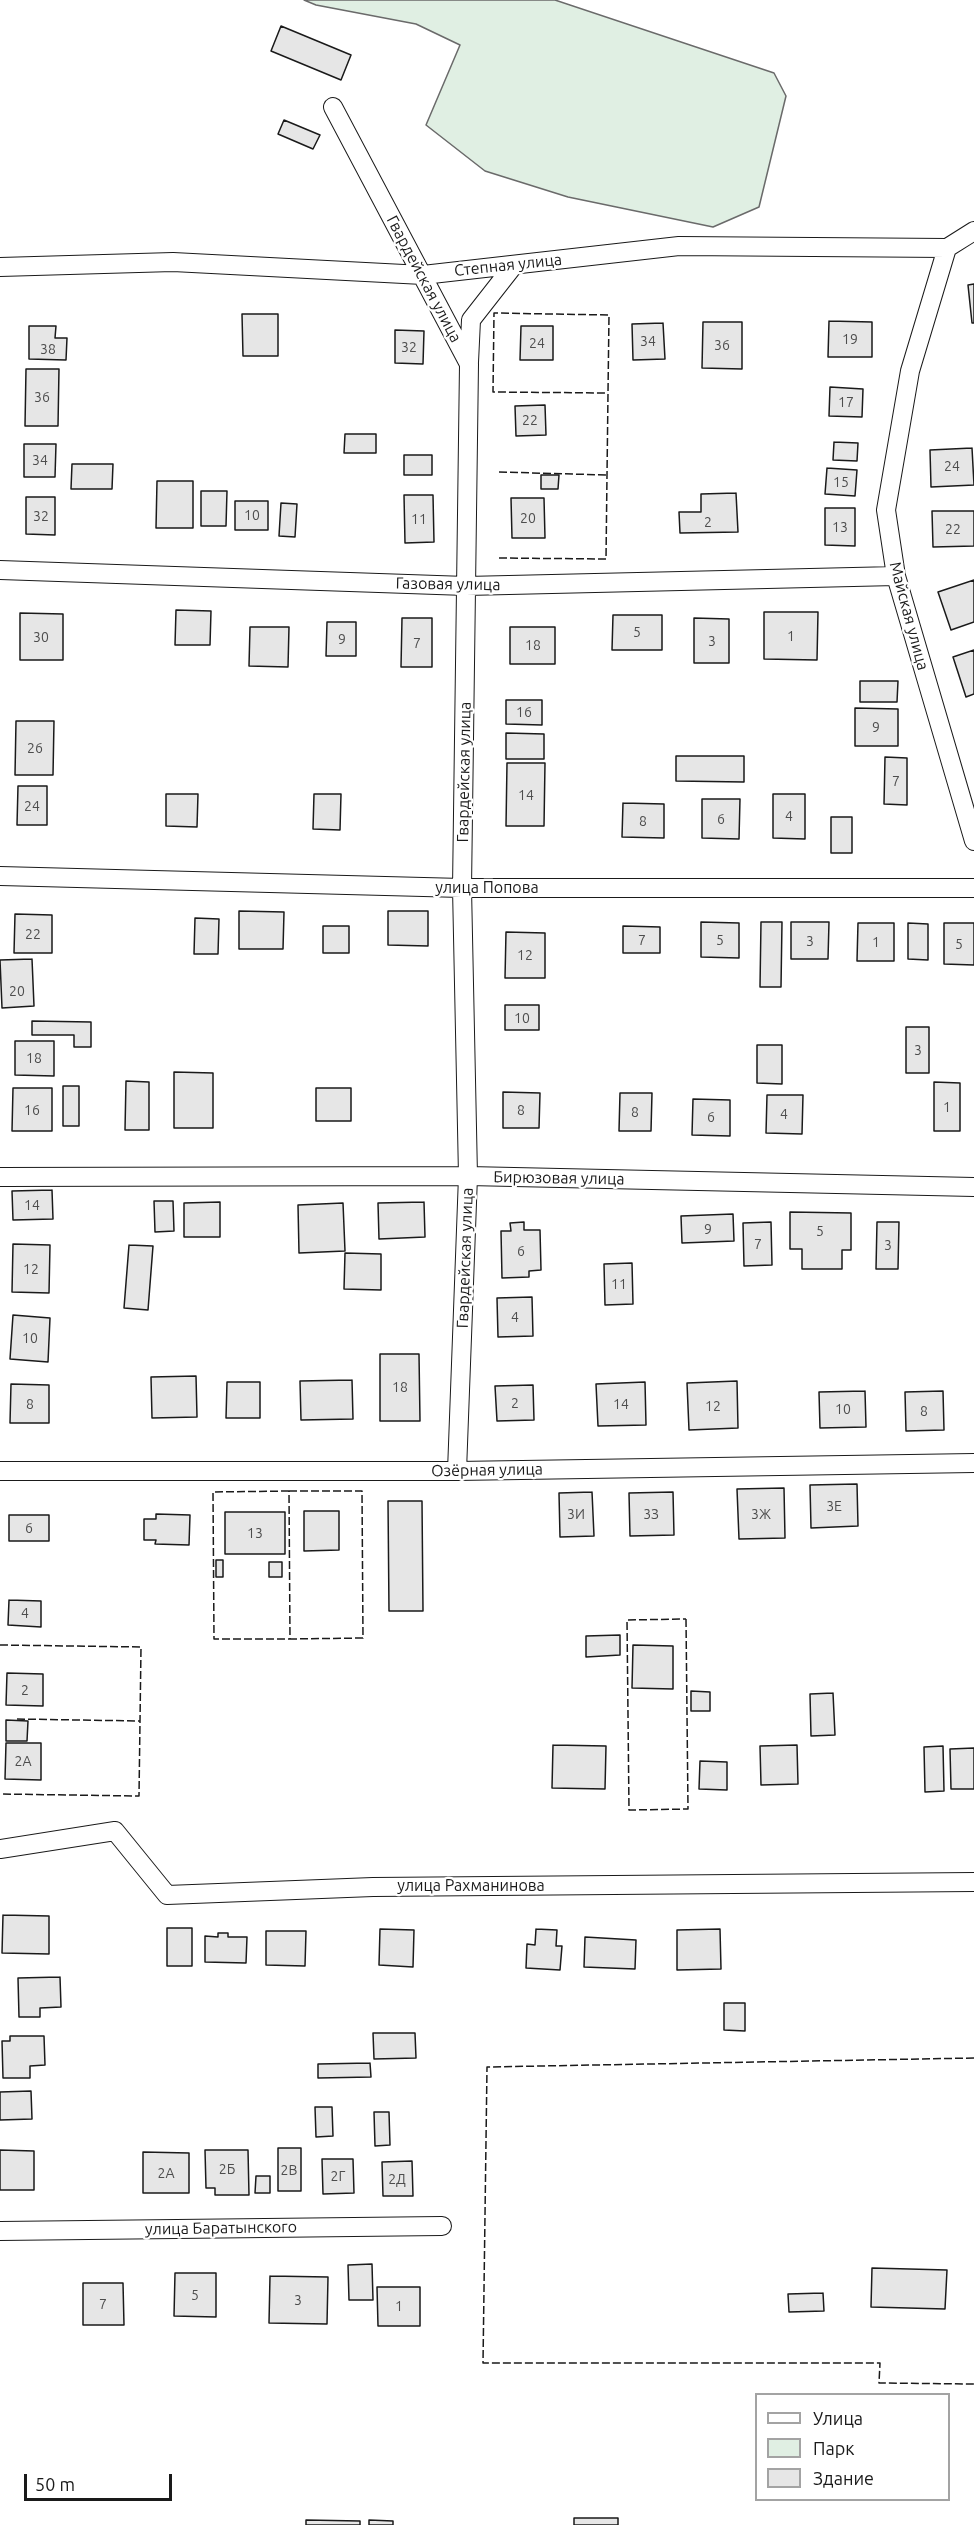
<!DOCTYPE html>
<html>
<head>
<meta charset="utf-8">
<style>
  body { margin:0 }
  #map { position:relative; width:974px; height:2525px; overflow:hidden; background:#fff; font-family:Ubuntu,sans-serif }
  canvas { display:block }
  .legend { position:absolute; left:755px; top:2393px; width:195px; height:108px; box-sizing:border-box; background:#fff; border:2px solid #a3a3a3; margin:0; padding:8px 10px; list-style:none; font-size:18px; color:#1a1a1a }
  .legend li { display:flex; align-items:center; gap:12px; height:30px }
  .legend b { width:30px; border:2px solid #a3a3a3 }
  .scale { position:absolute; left:24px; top:2474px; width:148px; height:27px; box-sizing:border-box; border:3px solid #1a1a1a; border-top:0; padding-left:8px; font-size:18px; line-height:21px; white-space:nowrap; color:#1a1a1a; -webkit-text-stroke:4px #fff; paint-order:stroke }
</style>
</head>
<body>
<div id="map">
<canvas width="974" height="2525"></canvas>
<ul class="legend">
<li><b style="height:8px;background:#fff"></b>Улица</li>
<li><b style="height:16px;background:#e0efe3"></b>Парк</li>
<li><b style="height:16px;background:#e6e6e6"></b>Здание</li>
</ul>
<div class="scale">50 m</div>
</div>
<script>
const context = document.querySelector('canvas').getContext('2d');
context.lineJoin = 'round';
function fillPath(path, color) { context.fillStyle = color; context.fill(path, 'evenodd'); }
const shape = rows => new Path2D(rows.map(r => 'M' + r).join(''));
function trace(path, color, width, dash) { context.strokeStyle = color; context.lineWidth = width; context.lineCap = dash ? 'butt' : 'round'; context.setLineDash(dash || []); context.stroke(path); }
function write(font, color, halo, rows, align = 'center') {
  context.font = font + ' Ubuntu,sans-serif'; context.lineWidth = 4.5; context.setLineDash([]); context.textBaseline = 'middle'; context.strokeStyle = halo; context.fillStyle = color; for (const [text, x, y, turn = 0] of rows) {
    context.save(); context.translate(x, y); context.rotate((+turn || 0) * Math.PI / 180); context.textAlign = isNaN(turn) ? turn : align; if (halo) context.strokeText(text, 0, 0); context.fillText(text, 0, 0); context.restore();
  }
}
const green = shape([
  [304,0,555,0,774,73,786,96,759,207,713,227,568,197,485,171,426,125,460,45,416,24,316,5,304,0]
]);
const building = shape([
  [281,26,351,55,341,80,271,51,281,26],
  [284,120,320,135,313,149,278,134,284,120],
  [974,284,974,323,972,323,968,285,974,284],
  [242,314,278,314,278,356,243,356,242,314],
  [829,321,872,322,872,357,828,357,829,321],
  [703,322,742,322,742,369,702,368,703,322],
  [663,323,665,359,633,360,632,324,663,323],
  [29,326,56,326,55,338,67,338,66,360,29,359,29,326],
  [521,326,553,326,553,360,520,360,521,326],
  [395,330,424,331,423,364,395,363,395,330],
  [26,369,59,369,58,426,25,426,26,369],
  [830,387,863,389,862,417,829,416,830,387],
  [545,405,546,435,516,436,515,406,545,405],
  [345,434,376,434,376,453,344,453,345,434],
  [834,442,858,443,857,461,833,460,834,442],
  [24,444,56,444,55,477,24,477,24,444],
  [972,448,974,485,931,487,930,450,972,448],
  [404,455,432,455,432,475,404,475,404,455],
  [72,464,113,464,112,489,71,489,72,464],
  [827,468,857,470,855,496,825,494,827,468],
  [541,475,559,475,558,489,541,489,541,475],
  [157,481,193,481,193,528,156,528,157,481],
  [201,491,227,491,226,526,201,526,201,491],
  [736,493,738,532,680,533,679,512,701,512,701,494,736,493],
  [404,495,433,495,434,542,405,543,404,495],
  [26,497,55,497,55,535,26,534,26,497],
  [511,498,544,498,545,538,512,538,511,498],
  [235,501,268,501,268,530,235,530,235,501],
  [281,503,297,504,295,537,279,536,281,503],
  [825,508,855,508,855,546,825,545,825,508],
  [932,511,974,511,974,546,933,547,932,511],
  [974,580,974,622,951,630,938,592,974,580],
  [176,610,211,611,210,645,175,645,176,610],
  [764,612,818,612,817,660,764,659,764,612],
  [20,613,63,614,63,660,20,660,20,613],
  [613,615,662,615,662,650,612,650,613,615],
  [402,618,432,618,432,667,401,667,402,618],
  [694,618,729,619,729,663,694,663,694,618],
  [327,622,356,622,356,656,326,656,327,622],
  [250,627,289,627,288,667,249,666,250,627],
  [510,627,555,627,555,664,510,664,510,627],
  [974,650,974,694,966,697,953,657,974,650],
  [860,681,898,681,897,702,860,702,860,681],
  [506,700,542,700,542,725,506,724,506,700],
  [855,708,898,709,898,746,855,746,855,708],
  [16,721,54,721,53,775,15,775,16,721],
  [506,733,544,734,544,759,506,759,506,733],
  [676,756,744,756,744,782,676,781,676,756],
  [885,757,907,758,907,805,884,804,885,757],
  [507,763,545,763,544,826,506,826,507,763],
  [18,786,47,786,47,825,17,825,18,786],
  [166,794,198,794,197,827,166,826,166,794],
  [314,794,341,794,340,830,313,829,314,794],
  [773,794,805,794,805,839,773,838,773,794],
  [702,799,740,799,739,839,702,838,702,799],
  [623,803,664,804,664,838,622,837,623,803],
  [831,817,852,817,852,853,831,853,831,817],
  [239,911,284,912,283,949,239,949,239,911],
  [388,911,428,911,428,946,388,945,388,911],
  [15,914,52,915,52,953,14,953,15,914],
  [195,918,219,919,218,954,194,954,195,918],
  [701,922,739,923,739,958,701,957,701,922],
  [761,922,782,922,781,987,760,987,761,922],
  [791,922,829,922,828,959,791,959,791,922],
  [858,923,894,923,894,961,857,961,858,923],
  [908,923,928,924,928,960,908,959,908,923],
  [944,923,974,923,974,965,944,964,944,923],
  [323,926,349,926,349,953,323,953,323,926],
  [623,926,660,927,660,953,623,953,623,926],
  [506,932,545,933,545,978,505,978,506,932],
  [32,959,34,1006,2,1008,0,960,32,959],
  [505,1005,539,1005,539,1030,505,1030,505,1005],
  [32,1021,91,1022,91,1047,74,1047,74,1035,32,1035,32,1021],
  [906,1027,929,1027,929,1073,906,1073,906,1027],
  [15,1041,54,1041,54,1076,15,1075,15,1041],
  [757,1045,782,1045,782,1084,757,1083,757,1045],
  [174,1072,213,1073,213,1128,174,1128,174,1072],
  [126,1081,149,1082,149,1130,125,1130,126,1081],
  [934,1082,960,1083,960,1131,934,1131,934,1082],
  [63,1086,79,1086,79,1126,63,1126,63,1086],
  [13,1088,52,1088,52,1131,12,1131,13,1088],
  [316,1088,351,1088,351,1121,316,1121,316,1088],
  [503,1092,540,1093,539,1128,503,1128,503,1092],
  [620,1093,652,1093,651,1131,619,1131,620,1093],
  [767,1095,803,1095,802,1134,766,1133,767,1095],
  [693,1099,730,1100,730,1136,692,1135,693,1099],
  [52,1190,53,1219,13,1220,12,1191,52,1190],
  [154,1201,173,1201,174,1231,155,1232,154,1201],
  [220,1202,220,1237,184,1237,184,1203,220,1202],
  [424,1202,425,1237,379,1239,378,1203,424,1202],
  [343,1203,345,1251,299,1253,298,1205,343,1203],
  [790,1212,851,1213,851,1250,842,1250,842,1269,802,1269,802,1249,790,1249,790,1212],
  [733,1214,734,1241,682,1243,681,1216,733,1214],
  [524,1222,524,1230,540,1230,541,1270,529,1271,529,1277,502,1278,501,1231,511,1231,510,1223,524,1222],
  [771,1222,772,1265,744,1266,743,1223,771,1222],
  [877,1222,899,1222,898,1269,876,1269,877,1222],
  [13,1244,50,1245,49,1293,12,1292,13,1244],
  [129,1245,153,1246,148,1310,124,1308,129,1245],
  [345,1253,381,1254,381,1290,344,1289,345,1253],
  [632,1263,633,1304,605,1305,604,1264,632,1263],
  [532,1297,533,1336,498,1337,497,1298,532,1297],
  [13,1315,50,1318,48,1362,10,1359,13,1315],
  [380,1354,419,1354,420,1421,380,1421,380,1354],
  [196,1376,197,1417,152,1418,151,1377,196,1376],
  [352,1380,353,1419,301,1420,300,1381,352,1380],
  [737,1381,738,1428,689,1430,687,1383,737,1381],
  [227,1382,260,1382,260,1418,226,1418,227,1382],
  [645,1382,646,1425,598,1426,596,1384,645,1382],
  [11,1384,49,1385,49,1423,10,1423,11,1384],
  [533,1385,534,1420,497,1421,495,1386,533,1385],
  [865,1391,866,1427,820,1428,819,1392,865,1391],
  [943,1391,944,1430,906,1431,905,1392,943,1391],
  [857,1484,858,1526,811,1528,810,1485,857,1484],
  [784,1488,785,1538,739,1539,737,1489,784,1488],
  [592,1492,594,1536,560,1537,559,1493,592,1492],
  [673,1492,674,1535,630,1536,629,1493,673,1492],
  [388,1501,422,1501,423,1611,389,1611,388,1501],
  [304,1511,339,1511,339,1550,304,1551,304,1511],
  [225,1512,285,1512,285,1554,225,1554,225,1512],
  [156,1514,190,1515,189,1545,155,1544,156,1540,144,1540,144,1519,156,1519,156,1514],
  [9,1515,49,1515,49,1541,9,1541,9,1515],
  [216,1560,223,1560,223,1577,216,1577,216,1560],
  [269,1562,282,1562,282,1577,269,1577,269,1562],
  [9,1600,41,1601,41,1627,8,1625,9,1600],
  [620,1635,620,1655,586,1657,586,1636,620,1635],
  [633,1645,673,1646,673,1689,632,1688,633,1645],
  [7,1673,43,1674,43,1706,6,1705,7,1673],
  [691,1691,710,1692,710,1711,691,1711,691,1691],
  [833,1693,835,1735,811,1736,810,1694,833,1693],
  [6,1720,28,1721,27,1741,6,1741,6,1720],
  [6,1743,41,1743,41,1780,5,1779,6,1743],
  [553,1745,606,1746,605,1789,552,1788,553,1745],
  [797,1745,798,1784,761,1785,760,1746,797,1745],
  [943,1746,944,1791,925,1792,924,1747,943,1746],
  [974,1748,974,1789,951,1789,950,1749,974,1748],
  [700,1761,727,1762,727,1790,699,1789,700,1761],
  [3,1915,49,1916,49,1954,2,1953,3,1915],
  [167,1928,192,1928,192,1966,167,1966,167,1928],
  [380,1929,414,1930,413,1967,379,1965,380,1929],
  [536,1929,557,1930,556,1946,562,1946,560,1970,526,1968,527,1944,535,1945,536,1929],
  [720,1929,721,1969,677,1970,677,1930,720,1929],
  [266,1931,306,1931,305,1966,266,1965,266,1931],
  [218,1933,228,1933,228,1937,247,1937,246,1963,205,1962,205,1936,218,1937,218,1933],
  [585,1937,636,1940,635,1969,584,1967,585,1937],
  [60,1977,61,2007,40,2008,40,2017,19,2017,18,1978,60,1977],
  [724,2003,745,2003,745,2031,724,2030,724,2003],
  [373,2033,415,2033,416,2058,374,2059,373,2033],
  [10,2036,44,2036,45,2065,30,2066,30,2078,3,2078,2,2041,10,2041,10,2036],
  [370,2063,371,2077,318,2078,318,2064,370,2063],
  [31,2091,32,2119,0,2120,0,2092,31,2091],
  [315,2107,332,2107,333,2136,316,2137,315,2107],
  [374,2112,389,2112,390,2145,375,2146,374,2112],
  [278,2148,301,2148,301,2191,278,2191,278,2148],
  [0,2150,34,2151,34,2190,0,2190,0,2150],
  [205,2150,248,2150,249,2195,215,2195,215,2188,206,2188,205,2150],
  [143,2152,189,2153,189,2193,143,2193,143,2152],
  [322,2159,353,2159,354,2193,323,2194,322,2159],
  [412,2161,413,2196,383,2196,382,2162,412,2161],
  [256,2176,270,2176,270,2193,255,2193,256,2176],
  [372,2264,373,2300,349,2300,348,2265,372,2264],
  [872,2268,947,2270,945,2309,871,2307,872,2268],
  [175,2273,216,2273,216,2317,174,2316,175,2273],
  [270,2276,328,2277,327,2324,269,2323,270,2276],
  [83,2283,123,2283,124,2325,83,2325,83,2283],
  [377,2287,420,2287,420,2326,378,2326,377,2287],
  [823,2293,824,2311,789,2312,788,2294,823,2293],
  [574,2518,618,2518,618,2525,574,2525,574,2518],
  [306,2520,360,2521,360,2525,306,2525,306,2520],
  [369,2520,393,2521,393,2525,369,2525,369,2520]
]);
const street = shape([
  [333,107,469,364,462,888,468,1176,457,1471],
  [947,248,910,371,886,510,896,576,974,841],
  [0,267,173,262,423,275,679,246,947,248,974,231],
  [469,362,471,320,514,265],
  [0,570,466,586,896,576],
  [0,876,462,888,974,888],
  [0,1177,468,1176,974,1187],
  [0,1471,457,1471,974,1463],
  [0,1849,115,1831,167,1895,373,1887,974,1882],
  [0,2231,442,2226]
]);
const fence = shape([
  [499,472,607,475],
  [499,558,606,559,608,393,609,315,494,313,493,392,608,393],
  [289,1491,362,1491,363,1638,290,1639,289,1491],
  [289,1491,213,1492,214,1639,290,1639],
  [686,1619,688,1809,629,1810,627,1620,686,1619],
  [0,1645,141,1647,139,1796,0,1794],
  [17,1719,140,1721],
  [974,2058,487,2067,483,2363,880,2363,879,2383,974,2384]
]);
const numberNames = [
  ["19",850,339],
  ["34",648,341],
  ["24",537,343],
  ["36",722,345],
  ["32",409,347],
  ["38",48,349],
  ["36",42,397],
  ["17",846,402],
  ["22",530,420],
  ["34",40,460],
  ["24",952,466],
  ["15",841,482],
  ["10",252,515],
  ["32",41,516],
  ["20",528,518],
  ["11",419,519],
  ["2",708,522],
  ["13",840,527],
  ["22",953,529],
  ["5",637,632],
  ["1",791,636],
  ["30",41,637],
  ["9",342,639],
  ["3",712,641],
  ["7",417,643],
  ["18",533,645],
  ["16",524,712],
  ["9",876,727],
  ["26",35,748],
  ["7",896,781],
  ["14",526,795],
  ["24",32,806],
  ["4",789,816],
  ["6",721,819],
  ["8",643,821],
  ["22",33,934],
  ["7",642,940],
  ["5",720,940],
  ["3",810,941],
  ["1",876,942],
  ["5",959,944],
  ["12",525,955],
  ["20",17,991],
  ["10",522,1018],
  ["3",918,1050],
  ["18",34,1058],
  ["1",947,1107],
  ["16",32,1110],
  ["8",521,1110],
  ["8",635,1112],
  ["4",784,1114],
  ["6",711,1117],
  ["14",32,1205],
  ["9",708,1229],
  ["5",820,1231],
  ["7",758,1244],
  ["3",888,1245],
  ["6",521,1251],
  ["12",31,1269],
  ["11",619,1284],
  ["4",515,1317],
  ["10",30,1338],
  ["18",400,1387],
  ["2",515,1403],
  ["8",30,1404],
  ["14",621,1404],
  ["12",713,1406],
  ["10",843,1409],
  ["8",924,1411],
  ["3Е",834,1506],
  ["3И",576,1514],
  ["3З",651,1514],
  ["3Ж",761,1514],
  ["6",29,1528],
  ["13",255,1533],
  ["4",25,1613],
  ["2",25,1690],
  ["2А",23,1761],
  ["2Б",227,2169],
  ["2В",289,2170],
  ["2А",166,2173],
  ["2Г",338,2176],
  ["2Д",397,2179],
  ["5",195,2295],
  ["3",298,2300],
  ["7",103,2304],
  ["1",399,2306]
];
const streetNames = [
  ["Степная улица",508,265,-6],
  ["Гвардейская улица",424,279,62],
  ["Газовая улица",448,584,1],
  ["Майская улица",909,616,75],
  ["Гвардейская улица",464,772,-89],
  ["улица Попова",487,888],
  ["Бирюзовая улица",559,1178,1],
  ["Гвардейская улица",465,1258,-88],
  ["Озёрная улица",487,1470,-1],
  ["улица Рахманинова",471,1886],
  ["улица Баратынского",221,2228,-1]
];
fillPath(green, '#e0efe3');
trace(green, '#6a6a6a', 1.5);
fillPath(building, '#e6e6e6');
trace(building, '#1a1a1a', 1.5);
trace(street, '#1a1a1a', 20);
trace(street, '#fff', 18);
trace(fence, '#1a1a1a', 1.5, [8, 3]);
write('14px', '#4d4d4d', null, numberNames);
write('16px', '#1a1a1a', '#fff', streetNames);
</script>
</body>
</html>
